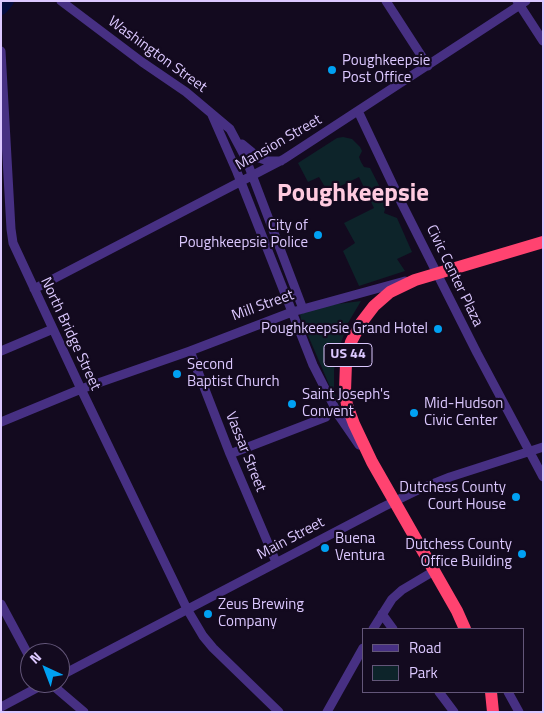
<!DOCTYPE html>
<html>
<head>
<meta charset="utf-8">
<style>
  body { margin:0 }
  #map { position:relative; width:544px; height:713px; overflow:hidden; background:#130a1f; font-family:"Titillium Web",sans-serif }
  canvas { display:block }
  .frame { position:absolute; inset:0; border:2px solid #dcc8ff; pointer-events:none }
  .legend { position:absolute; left:362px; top:628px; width:162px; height:65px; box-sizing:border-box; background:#130a1f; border:1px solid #635679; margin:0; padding:6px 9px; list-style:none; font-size:15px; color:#dcc8ff }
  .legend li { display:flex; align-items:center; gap:10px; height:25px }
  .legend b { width:25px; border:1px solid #635679 }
  .north { position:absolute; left:20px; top:643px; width:50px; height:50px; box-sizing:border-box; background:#130a1f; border:1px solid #635679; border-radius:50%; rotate:317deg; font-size:14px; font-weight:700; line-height:20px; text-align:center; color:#dcc8ff }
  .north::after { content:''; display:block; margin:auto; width:18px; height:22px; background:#00a1f3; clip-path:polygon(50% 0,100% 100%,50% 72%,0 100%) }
</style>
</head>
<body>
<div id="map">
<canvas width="544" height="713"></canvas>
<div class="frame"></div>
<ul class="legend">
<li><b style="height:6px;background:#473083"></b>Road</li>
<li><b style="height:14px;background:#0d242a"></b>Park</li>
</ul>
<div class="north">N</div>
</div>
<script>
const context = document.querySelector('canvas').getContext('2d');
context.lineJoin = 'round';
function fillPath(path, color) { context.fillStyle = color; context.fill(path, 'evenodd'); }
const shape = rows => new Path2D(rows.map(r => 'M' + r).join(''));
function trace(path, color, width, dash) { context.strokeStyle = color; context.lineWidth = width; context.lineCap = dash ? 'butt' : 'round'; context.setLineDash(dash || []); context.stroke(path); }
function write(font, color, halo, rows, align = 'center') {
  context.font = font + ' "Titillium Web",sans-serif'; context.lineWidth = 4.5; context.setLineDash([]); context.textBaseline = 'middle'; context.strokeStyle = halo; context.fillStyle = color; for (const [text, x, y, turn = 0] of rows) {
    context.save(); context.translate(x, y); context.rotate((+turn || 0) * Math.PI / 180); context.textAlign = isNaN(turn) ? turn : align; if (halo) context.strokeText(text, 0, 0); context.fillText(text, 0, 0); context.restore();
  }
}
const green = shape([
  [343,137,352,139,360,147,362,151,359,157,361,162,364,167,370,168,387,201,384,213,397,218,412,252,397,259,405,271,359,286,343,251,355,243,344,223,374,208,359,177,328,192,319,177,308,182,298,163,337,138],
  [361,301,348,323,336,357,334,371,334,391,340,410,301,319,300,314,322,306]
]);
const river = shape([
  [1,8,7,1]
]);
const minor = shape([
  [61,1,142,62,186,92,230,129,246,159,303,309],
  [386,1,428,66],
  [517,1,543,41],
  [1,51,11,229,13,243,81,389,187,609,203,636,213,648,279,712],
  [358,111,402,204,477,353,543,477],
  [212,115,237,172,313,365,339,416,359,445],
  [242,144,259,158,268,161,281,161],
  [34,289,284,159,526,1],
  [1,351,53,329],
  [190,351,230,454,276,562],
  [1,422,81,389,190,351,292,312,405,281],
  [230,454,326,417],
  [1,604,30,658],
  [382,614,393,629],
  [373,629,392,599,402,590,434,571],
  [60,676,383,507,420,489,450,477,543,447],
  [50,683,84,712],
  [439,692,454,712],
  [508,692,519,712],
  [1,707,46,683],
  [327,712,363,648]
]);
const highway = shape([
  [465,629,457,611,372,462,354,424,347,405,345,391,346,363,351,342,361,323,374,306,390,292,415,280,543,242],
  [491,692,493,712]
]);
const markers = [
  [332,70,5,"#00a1f3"],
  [318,235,5,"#00a1f3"],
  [438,329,5,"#00a1f3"],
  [177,374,5,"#00a1f3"],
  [292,404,5,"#00a1f3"],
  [414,413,5,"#00a1f3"],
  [516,497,5,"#00a1f3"],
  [325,548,5,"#00a1f3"],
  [522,554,5,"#00a1f3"],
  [208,614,5,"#00a1f3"]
];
const shields = [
  [348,355,48]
];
const shieldNames = [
  ["US 44",348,355]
];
const streetNames = [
  ["Washington Street",157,55,36],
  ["Mansion Street",279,143,-30],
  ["Civic Center Plaza",454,276,64],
  ["Mill Street",263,306,-20],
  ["North Bridge Street",70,334,65],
  ["Vassar Street",245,452,68],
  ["Main Street",291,539,-28]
];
const poiNames = [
  ["Poughkeepsie",342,61],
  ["Post Office",342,78],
  ["City of",308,226,"right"],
  ["Poughkeepsie Police",308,243,"right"],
  ["Poughkeepsie Grand Hotel",428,329,"right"],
  ["Second",187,365],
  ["Baptist Church",187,382],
  ["Saint Joseph's",302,395],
  ["Convent",302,412],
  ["Mid-Hudson",424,404],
  ["Civic Center",424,421],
  ["Dutchess County",506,488,"right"],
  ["Court House",506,505,"right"],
  ["Buena",335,539],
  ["Ventura",335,556],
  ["Dutchess County",512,545,"right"],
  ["Office Building",512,562,"right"],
  ["Zeus Brewing",218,605],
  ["Company",218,622]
];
const townNames = [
  ["Poughkeepsie",353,195]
];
fillPath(green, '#0d242a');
trace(river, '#040b3e', 14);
trace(minor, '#473083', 9);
trace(highway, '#ff4370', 12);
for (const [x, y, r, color] of markers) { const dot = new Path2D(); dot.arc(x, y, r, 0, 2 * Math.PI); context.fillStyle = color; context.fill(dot); trace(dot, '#130a1f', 2); }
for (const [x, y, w] of shields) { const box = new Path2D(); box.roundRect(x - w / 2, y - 11.5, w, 23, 4); context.fillStyle = '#130a1f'; context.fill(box); trace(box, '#dcc8ff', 1); }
write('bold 14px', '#dcc8ff', null, shieldNames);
write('15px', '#dcc8ff', '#130a1f', streetNames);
write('15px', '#dcc8ff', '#130a1f', poiNames, 'left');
write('bold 25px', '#ffcadf', '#130a1f', townNames);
</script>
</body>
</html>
